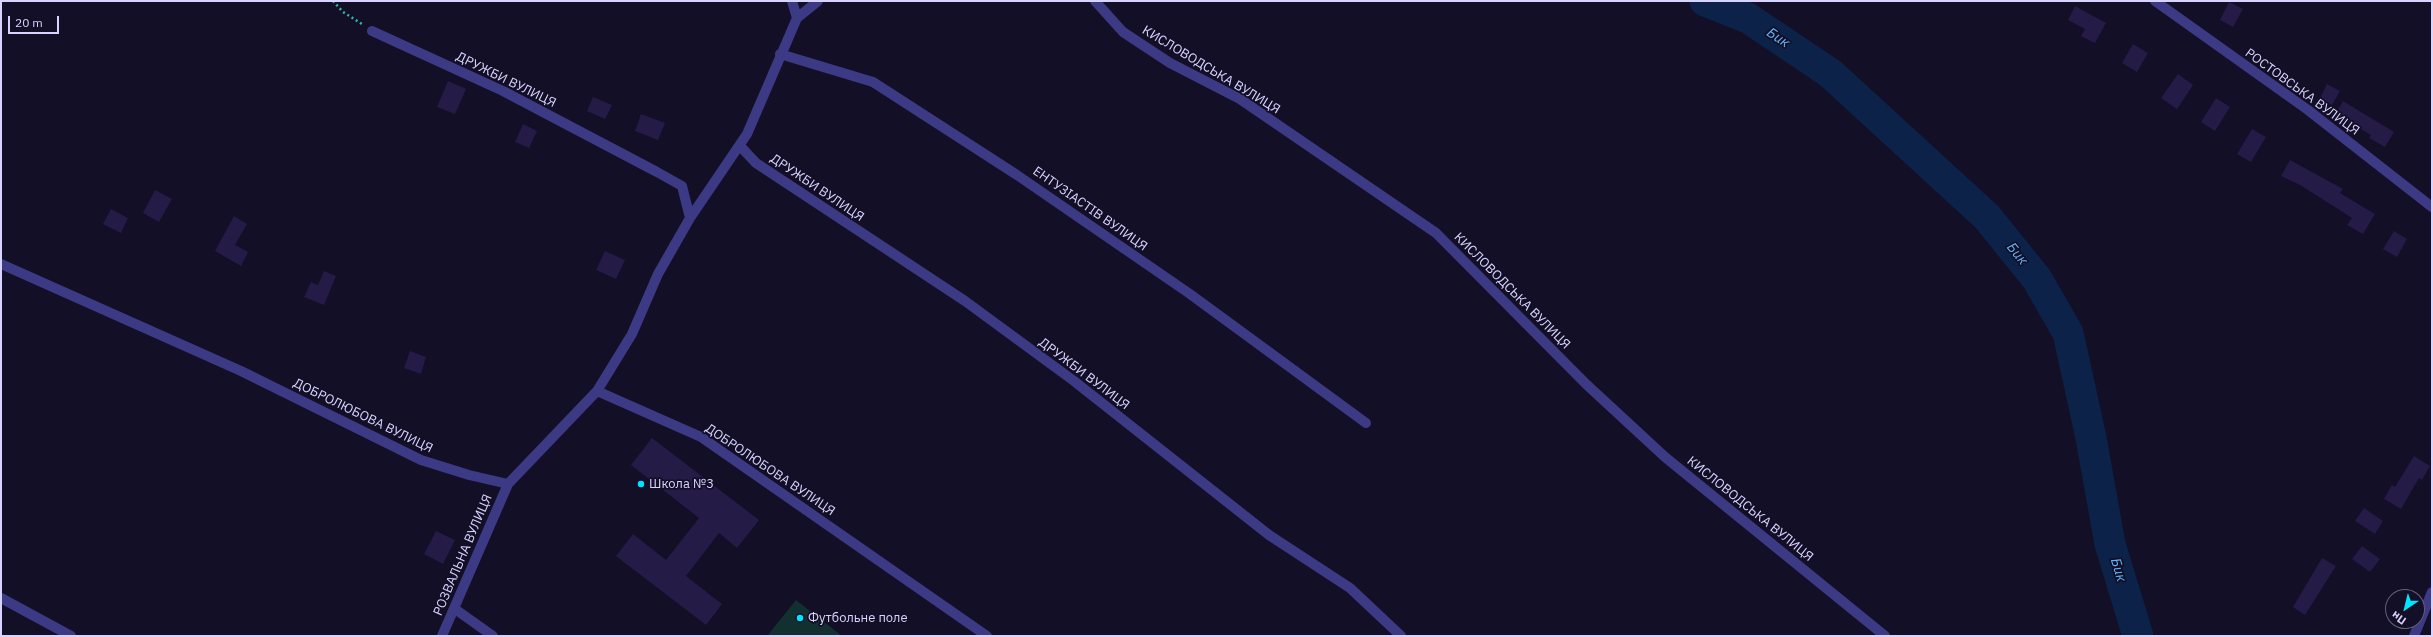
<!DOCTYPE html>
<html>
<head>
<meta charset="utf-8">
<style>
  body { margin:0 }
  #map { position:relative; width:2433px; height:637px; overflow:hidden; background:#130f26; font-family:"IBM Plex Sans",sans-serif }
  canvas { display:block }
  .frame { position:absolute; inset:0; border:2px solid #d9d4ff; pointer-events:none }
  .north { position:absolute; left:2385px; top:589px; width:40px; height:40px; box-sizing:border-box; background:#130f26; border:1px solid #625e7d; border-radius:50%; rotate:215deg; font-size:11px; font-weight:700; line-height:16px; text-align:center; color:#d9d4ff }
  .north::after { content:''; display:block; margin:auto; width:14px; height:18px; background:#00e5ff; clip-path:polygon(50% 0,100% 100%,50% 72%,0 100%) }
  .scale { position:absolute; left:8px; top:16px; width:51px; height:18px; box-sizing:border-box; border:2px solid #d9d4ff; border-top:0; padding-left:5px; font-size:12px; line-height:14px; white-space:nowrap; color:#d9d4ff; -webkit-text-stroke:3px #130f26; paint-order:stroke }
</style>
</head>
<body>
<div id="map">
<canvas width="2433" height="637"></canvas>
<div class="frame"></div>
<div class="north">Пн</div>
<div class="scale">20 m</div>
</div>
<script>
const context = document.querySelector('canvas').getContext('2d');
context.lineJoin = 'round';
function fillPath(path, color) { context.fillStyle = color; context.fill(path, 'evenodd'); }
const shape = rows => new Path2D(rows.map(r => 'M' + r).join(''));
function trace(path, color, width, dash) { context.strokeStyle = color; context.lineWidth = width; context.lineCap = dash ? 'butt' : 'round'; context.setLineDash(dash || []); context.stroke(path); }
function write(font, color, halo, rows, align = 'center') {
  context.font = font + ' "IBM Plex Sans",sans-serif'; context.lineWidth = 3.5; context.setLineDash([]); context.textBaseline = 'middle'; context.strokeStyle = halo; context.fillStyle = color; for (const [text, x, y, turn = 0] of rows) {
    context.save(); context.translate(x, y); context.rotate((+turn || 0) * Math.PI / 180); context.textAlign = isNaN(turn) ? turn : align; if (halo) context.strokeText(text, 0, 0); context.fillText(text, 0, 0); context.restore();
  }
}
const green = shape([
  [796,600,842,636,767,636]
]);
const river = shape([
  [1705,1,1748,18,1830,73,1987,217,2037,279,2068,333,2091,438,2110,544,2138,636]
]);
const building = shape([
  [2229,2,2243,9,2233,27,2220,20],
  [2075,6,2106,23,2095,43,2081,36,2085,29,2068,20],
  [2133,44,2148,53,2137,72,2122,63],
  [2178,74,2193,85,2177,109,2161,98],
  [448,81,466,89,455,114,437,107],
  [2327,84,2340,91,2332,105,2320,98],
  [593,97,612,105,605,119,587,111],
  [2216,98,2230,107,2215,131,2201,122],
  [2343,101,2394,132,2385,147,2369,138,2371,135,2336,114],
  [641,114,665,123,658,140,635,131],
  [523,124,537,131,529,148,515,142],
  [2252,129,2266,137,2251,162,2237,154],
  [2290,160,2343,189,2340,193,2375,214,2363,234,2347,225,2352,218,2300,185,2281,176],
  [155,190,172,199,159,222,143,213],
  [111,209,128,218,121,233,103,224],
  [234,216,247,224,235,245,248,252,241,266,215,251],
  [2394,231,2407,239,2397,257,2383,249],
  [605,251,625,260,616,279,596,270],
  [324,271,336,276,324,305,304,297,311,282,318,285],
  [410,351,426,357,421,374,404,368],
  [652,438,759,520,737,548,719,533,686,576,722,604,706,625,616,556,633,534,666,560,699,518,631,465],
  [2414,456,2430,466,2422,480,2419,478,2401,509,2384,499,2392,485,2395,487],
  [2364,508,2383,521,2375,534,2355,521],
  [436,531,455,540,443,564,424,554],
  [2362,546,2380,559,2370,572,2352,559],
  [2322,558,2336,566,2305,615,2293,607]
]);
const path = shape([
  [333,1,343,12,362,24]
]);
const minor = shape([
  [792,1,797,18,818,1],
  [1095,1,1123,32,1170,63,1240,99,1436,233,1586,384,1665,457,1885,636],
  [2155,1,2308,110,2432,207],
  [372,31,503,91,657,172,682,186,690,218],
  [780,54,873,82,1017,175,1190,294,1366,423],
  [740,146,756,163,965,301,1074,381,1269,535,1350,588,1401,636],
  [1,264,241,371,421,460,469,475,508,484,597,391,701,437,987,636],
  [597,391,632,334,658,274,690,218,747,134,797,18],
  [1,598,71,636],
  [455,609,493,636],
  [442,636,508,484],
  [2414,636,2432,592]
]);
const markers = [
  [641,484,4,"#00e5ff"],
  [800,618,4,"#00e5ff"]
];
const streetNames = [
  ["КИСЛОВОДСЬКА ВУЛИЦЯ",1211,70,31],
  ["ДРУЖБИ ВУЛИЦЯ",506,80,26],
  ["РОСТОВСЬКА ВУЛИЦЯ",2302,92,36],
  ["ДРУЖБИ ВУЛИЦЯ",817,188,34],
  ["ЕНТУЗІАСТІВ ВУЛИЦЯ",1090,209,35],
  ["КИСЛОВОДСЬКА ВУЛИЦЯ",1512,291,45],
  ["ДРУЖБИ ВУЛИЦЯ",1084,374,37],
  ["ДОБРОЛЮБОВА ВУЛИЦЯ",363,416,26],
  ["ДОБРОЛЮБОВА ВУЛИЦЯ",770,470,34],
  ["КИСЛОВОДСЬКА ВУЛИЦЯ",1750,509,39],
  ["РОЗВАЛЬНА ВУЛИЦЯ",463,555,-67]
];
const poiNames = [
  ["Школа №3",649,484],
  ["Футбольне поле",808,618]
];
const waterNames = [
  ["Бик",1778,38,34],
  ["Бик",2017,254,51],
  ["Бик",2118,570,73]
];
fillPath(green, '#12302f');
trace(river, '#0c2248', 31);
fillPath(building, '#241b47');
trace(path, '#2fb8b0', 2.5, [2, 3]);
trace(minor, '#3d3a85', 10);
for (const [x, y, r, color] of markers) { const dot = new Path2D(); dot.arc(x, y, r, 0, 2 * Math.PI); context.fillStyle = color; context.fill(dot); trace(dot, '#130f26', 1.5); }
write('13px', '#d9d4ff', '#130f26', streetNames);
write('13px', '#d9d4ff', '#130f26', poiNames, 'left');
write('italic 14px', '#62b6ff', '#130f26', waterNames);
</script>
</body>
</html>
